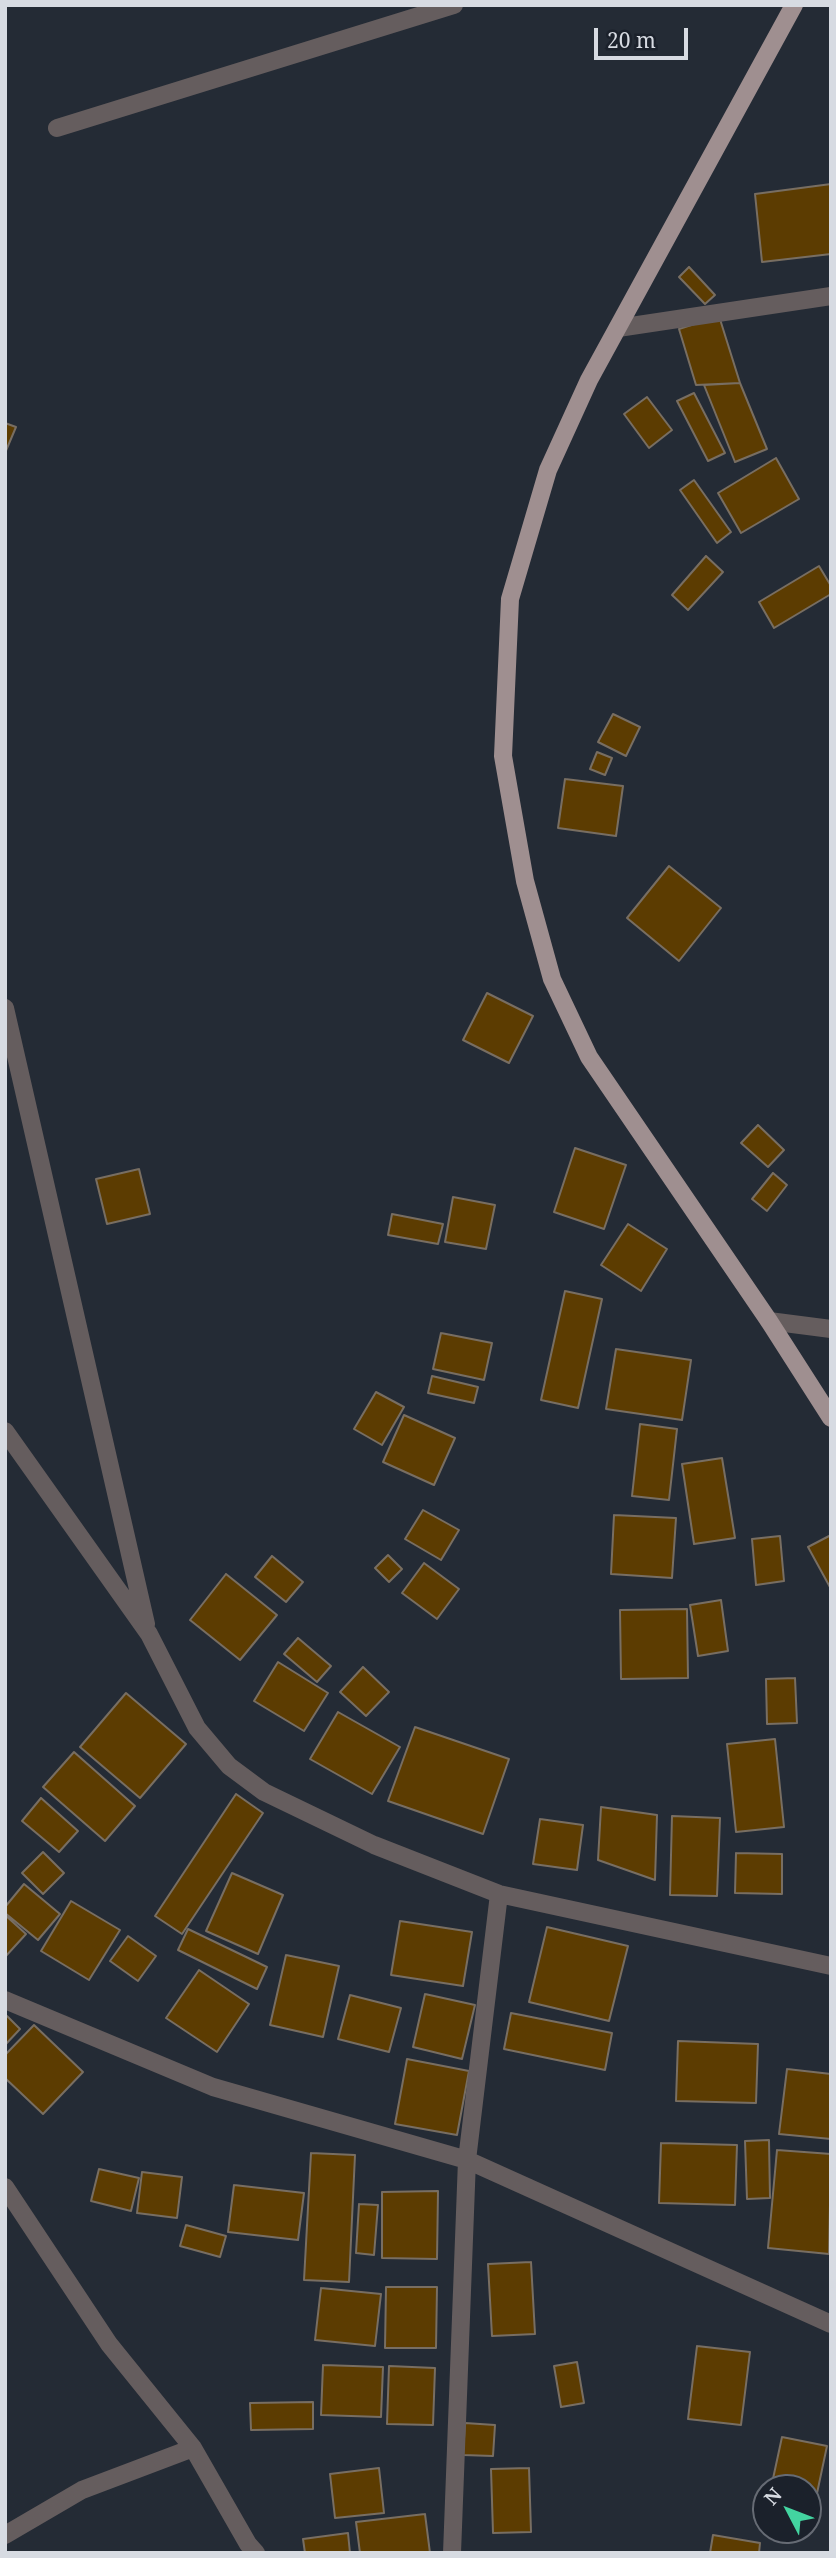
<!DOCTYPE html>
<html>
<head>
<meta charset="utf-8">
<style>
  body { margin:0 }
  #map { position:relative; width:836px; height:2558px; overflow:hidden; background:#242b35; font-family:"Noto Serif",serif }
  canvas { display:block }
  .frame { position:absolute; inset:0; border:7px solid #d7dbe2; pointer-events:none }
  .north { position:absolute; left:752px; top:2474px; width:70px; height:70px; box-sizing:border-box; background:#1b212b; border:2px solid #666b74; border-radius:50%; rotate:312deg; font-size:19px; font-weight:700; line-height:28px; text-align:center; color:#d7dbe2 }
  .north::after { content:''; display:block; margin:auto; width:24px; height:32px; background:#43d4a0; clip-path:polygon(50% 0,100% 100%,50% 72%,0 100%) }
  .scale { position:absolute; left:594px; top:28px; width:94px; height:32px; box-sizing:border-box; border:4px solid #d7dbe2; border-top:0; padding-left:9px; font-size:21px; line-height:24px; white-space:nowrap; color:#d7dbe2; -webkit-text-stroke:5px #1b212b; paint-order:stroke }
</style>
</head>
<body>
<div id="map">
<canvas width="836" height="2558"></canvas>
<div class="frame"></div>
<div class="north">N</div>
<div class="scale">20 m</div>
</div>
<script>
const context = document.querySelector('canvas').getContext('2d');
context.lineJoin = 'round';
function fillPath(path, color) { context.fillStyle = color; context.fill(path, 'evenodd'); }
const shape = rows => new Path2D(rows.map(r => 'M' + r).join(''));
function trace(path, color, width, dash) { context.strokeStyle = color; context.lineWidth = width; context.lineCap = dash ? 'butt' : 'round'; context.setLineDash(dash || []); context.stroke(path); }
const building = shape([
  [831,184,831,254,762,262,755,194,831,184],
  [689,267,715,295,705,304,679,277,689,267],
  [719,316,740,383,696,385,679,329,719,316],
  [740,383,767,449,735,462,704,385,740,383],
  [694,393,725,453,708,461,677,401,694,393],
  [647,397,672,430,649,448,624,414,647,397],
  [5,423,16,427,5,453,5,423],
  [776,458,799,499,741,533,718,493,776,458],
  [694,480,731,532,717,543,680,490,694,480],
  [706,556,723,572,688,610,672,595,706,556],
  [819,566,831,586,831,594,774,628,759,602,819,566],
  [613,714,640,727,626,756,598,742,613,714],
  [597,752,612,758,605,775,590,769,597,752],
  [565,779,623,786,616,836,558,828,565,779],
  [669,866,721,908,679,961,627,918,669,866],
  [487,993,533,1016,509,1063,463,1040,487,993],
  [758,1125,784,1150,768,1167,741,1143,758,1125],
  [575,1148,626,1165,604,1229,554,1212,575,1148],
  [139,1169,150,1214,107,1224,96,1179,139,1169],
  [773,1173,787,1185,767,1211,752,1199,773,1173],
  [453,1197,495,1205,486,1249,445,1242,453,1197],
  [392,1214,443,1224,438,1244,388,1235,392,1214],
  [628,1224,667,1249,641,1291,601,1265,628,1224],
  [565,1291,602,1299,578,1408,541,1400,565,1291],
  [441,1333,492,1343,484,1380,433,1369,441,1333],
  [616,1349,691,1360,682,1420,606,1409,616,1349],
  [432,1376,478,1387,474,1403,428,1393,432,1376],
  [376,1392,404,1407,382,1445,354,1429,376,1392],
  [404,1415,455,1438,434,1485,383,1462,404,1415],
  [640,1424,677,1429,669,1500,632,1496,640,1424],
  [722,1458,735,1538,694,1544,682,1464,722,1458],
  [423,1510,459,1530,441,1560,405,1539,423,1510],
  [614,1515,676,1518,672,1578,611,1574,614,1515],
  [831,1535,831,1589,808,1547,831,1535],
  [780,1536,784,1581,756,1585,752,1539,780,1536],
  [388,1555,402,1569,389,1582,375,1568,388,1555],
  [272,1556,303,1582,286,1602,255,1577,272,1556],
  [424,1563,459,1589,437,1619,402,1593,424,1563],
  [226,1574,277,1615,240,1660,190,1620,226,1574],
  [721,1600,728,1651,698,1656,690,1605,721,1600],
  [687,1609,688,1678,621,1679,620,1610,687,1609],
  [298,1638,331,1666,317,1682,284,1654,298,1638],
  [278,1662,328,1693,304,1731,254,1701,278,1662],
  [363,1667,389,1692,366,1716,340,1692,363,1667],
  [795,1678,797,1723,767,1724,766,1679,795,1678],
  [126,1693,186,1744,140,1798,80,1747,126,1693],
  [338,1712,400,1747,372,1794,310,1759,338,1712],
  [415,1727,509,1759,483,1834,388,1801,415,1727],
  [775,1739,784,1827,736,1832,727,1744,775,1739],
  [74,1752,135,1806,105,1841,43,1787,74,1752],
  [236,1794,263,1813,182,1934,155,1916,236,1794],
  [41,1798,78,1831,59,1852,22,1821,41,1798],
  [601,1807,657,1815,655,1880,598,1860,601,1807],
  [672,1816,720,1818,717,1896,670,1895,672,1816],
  [540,1819,583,1825,577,1870,533,1864,540,1819],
  [43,1852,64,1873,43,1894,22,1873,43,1852],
  [736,1853,782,1854,782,1894,735,1893,736,1853],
  [232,1873,283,1895,258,1954,206,1931,232,1873],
  [24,1884,60,1914,38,1940,5,1913,5,1907,24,1884],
  [71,1901,120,1930,89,1980,41,1951,71,1901],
  [5,1915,26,1934,5,1957,5,1915],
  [400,1921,472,1932,463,1986,391,1975,400,1921],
  [547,1927,628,1946,609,2021,529,2002,547,1927],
  [188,1929,267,1967,257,1989,178,1950,188,1929],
  [128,1936,156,1956,138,1981,110,1961,128,1936],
  [286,1955,339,1966,323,2037,270,2025,286,1955],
  [199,1970,249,2004,217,2052,166,2018,199,1970],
  [425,1994,475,2005,462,2059,413,2047,425,1994],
  [350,1995,401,2008,389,2052,338,2039,350,1995],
  [511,2013,612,2033,605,2070,504,2049,511,2013],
  [7,2016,20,2029,5,2045,5,2017,7,2016],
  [34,2025,83,2072,43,2114,5,2078,5,2055,34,2025],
  [678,2041,758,2044,756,2103,676,2101,678,2041],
  [407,2059,469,2071,457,2135,395,2124,407,2059],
  [787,2069,831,2074,831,2139,779,2134,787,2069],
  [769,2140,770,2198,747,2199,745,2141,769,2140],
  [661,2143,737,2145,735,2205,659,2203,661,2143],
  [777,2150,831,2154,829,2254,768,2248,777,2150],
  [311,2153,355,2155,349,2282,304,2280,311,2153],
  [99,2169,139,2178,131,2211,91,2201,99,2169],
  [142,2172,182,2177,177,2218,137,2213,142,2172],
  [234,2185,304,2193,298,2240,228,2232,234,2185],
  [438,2191,437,2259,382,2258,382,2192,438,2191],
  [359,2204,378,2205,374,2255,356,2253,359,2204],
  [186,2225,226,2236,220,2257,180,2246,186,2225],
  [531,2262,535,2334,492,2336,488,2264,531,2262],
  [386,2287,437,2287,436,2348,385,2348,386,2287],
  [321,2288,381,2294,375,2346,315,2340,321,2288],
  [697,2346,750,2352,741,2425,688,2419,697,2346],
  [577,2362,584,2403,561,2407,554,2366,577,2362],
  [323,2365,383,2367,381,2417,321,2415,323,2365],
  [389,2366,435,2368,433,2425,387,2424,389,2366],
  [313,2402,313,2429,251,2430,250,2403,313,2402],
  [465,2423,495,2425,493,2456,463,2455,465,2423],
  [782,2437,827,2446,816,2498,808,2497,808,2488,771,2488,782,2437],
  [379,2468,384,2513,335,2518,330,2474,379,2468],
  [529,2468,531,2532,493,2533,491,2469,529,2468],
  [425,2514,430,2553,360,2553,356,2522,425,2514],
  [348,2533,350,2553,305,2553,303,2539,348,2533],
  [713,2535,760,2543,759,2553,710,2553,713,2535]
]);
const minor = shape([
  [57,128,454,5],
  [618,328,831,296],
  [5,1008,146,1624],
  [769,1321,831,1329],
  [5,1431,149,1634,197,1728,229,1766,264,1792,374,1845,499,1894,831,1966],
  [5,2000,213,2087,467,2160,499,1894],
  [5,2187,109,2344,193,2448,248,2544,256,2553],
  [5,2535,82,2490,193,2448],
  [452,2553,467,2160,831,2324]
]);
const major = shape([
  [794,5,589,380,548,470,510,599,503,756,525,881,552,979,589,1057,769,1321,831,1418]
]);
fillPath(building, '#5c3c01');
trace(building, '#786e62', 2);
trace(minor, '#655d5e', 18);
trace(major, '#9f8f90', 18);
</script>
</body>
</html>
